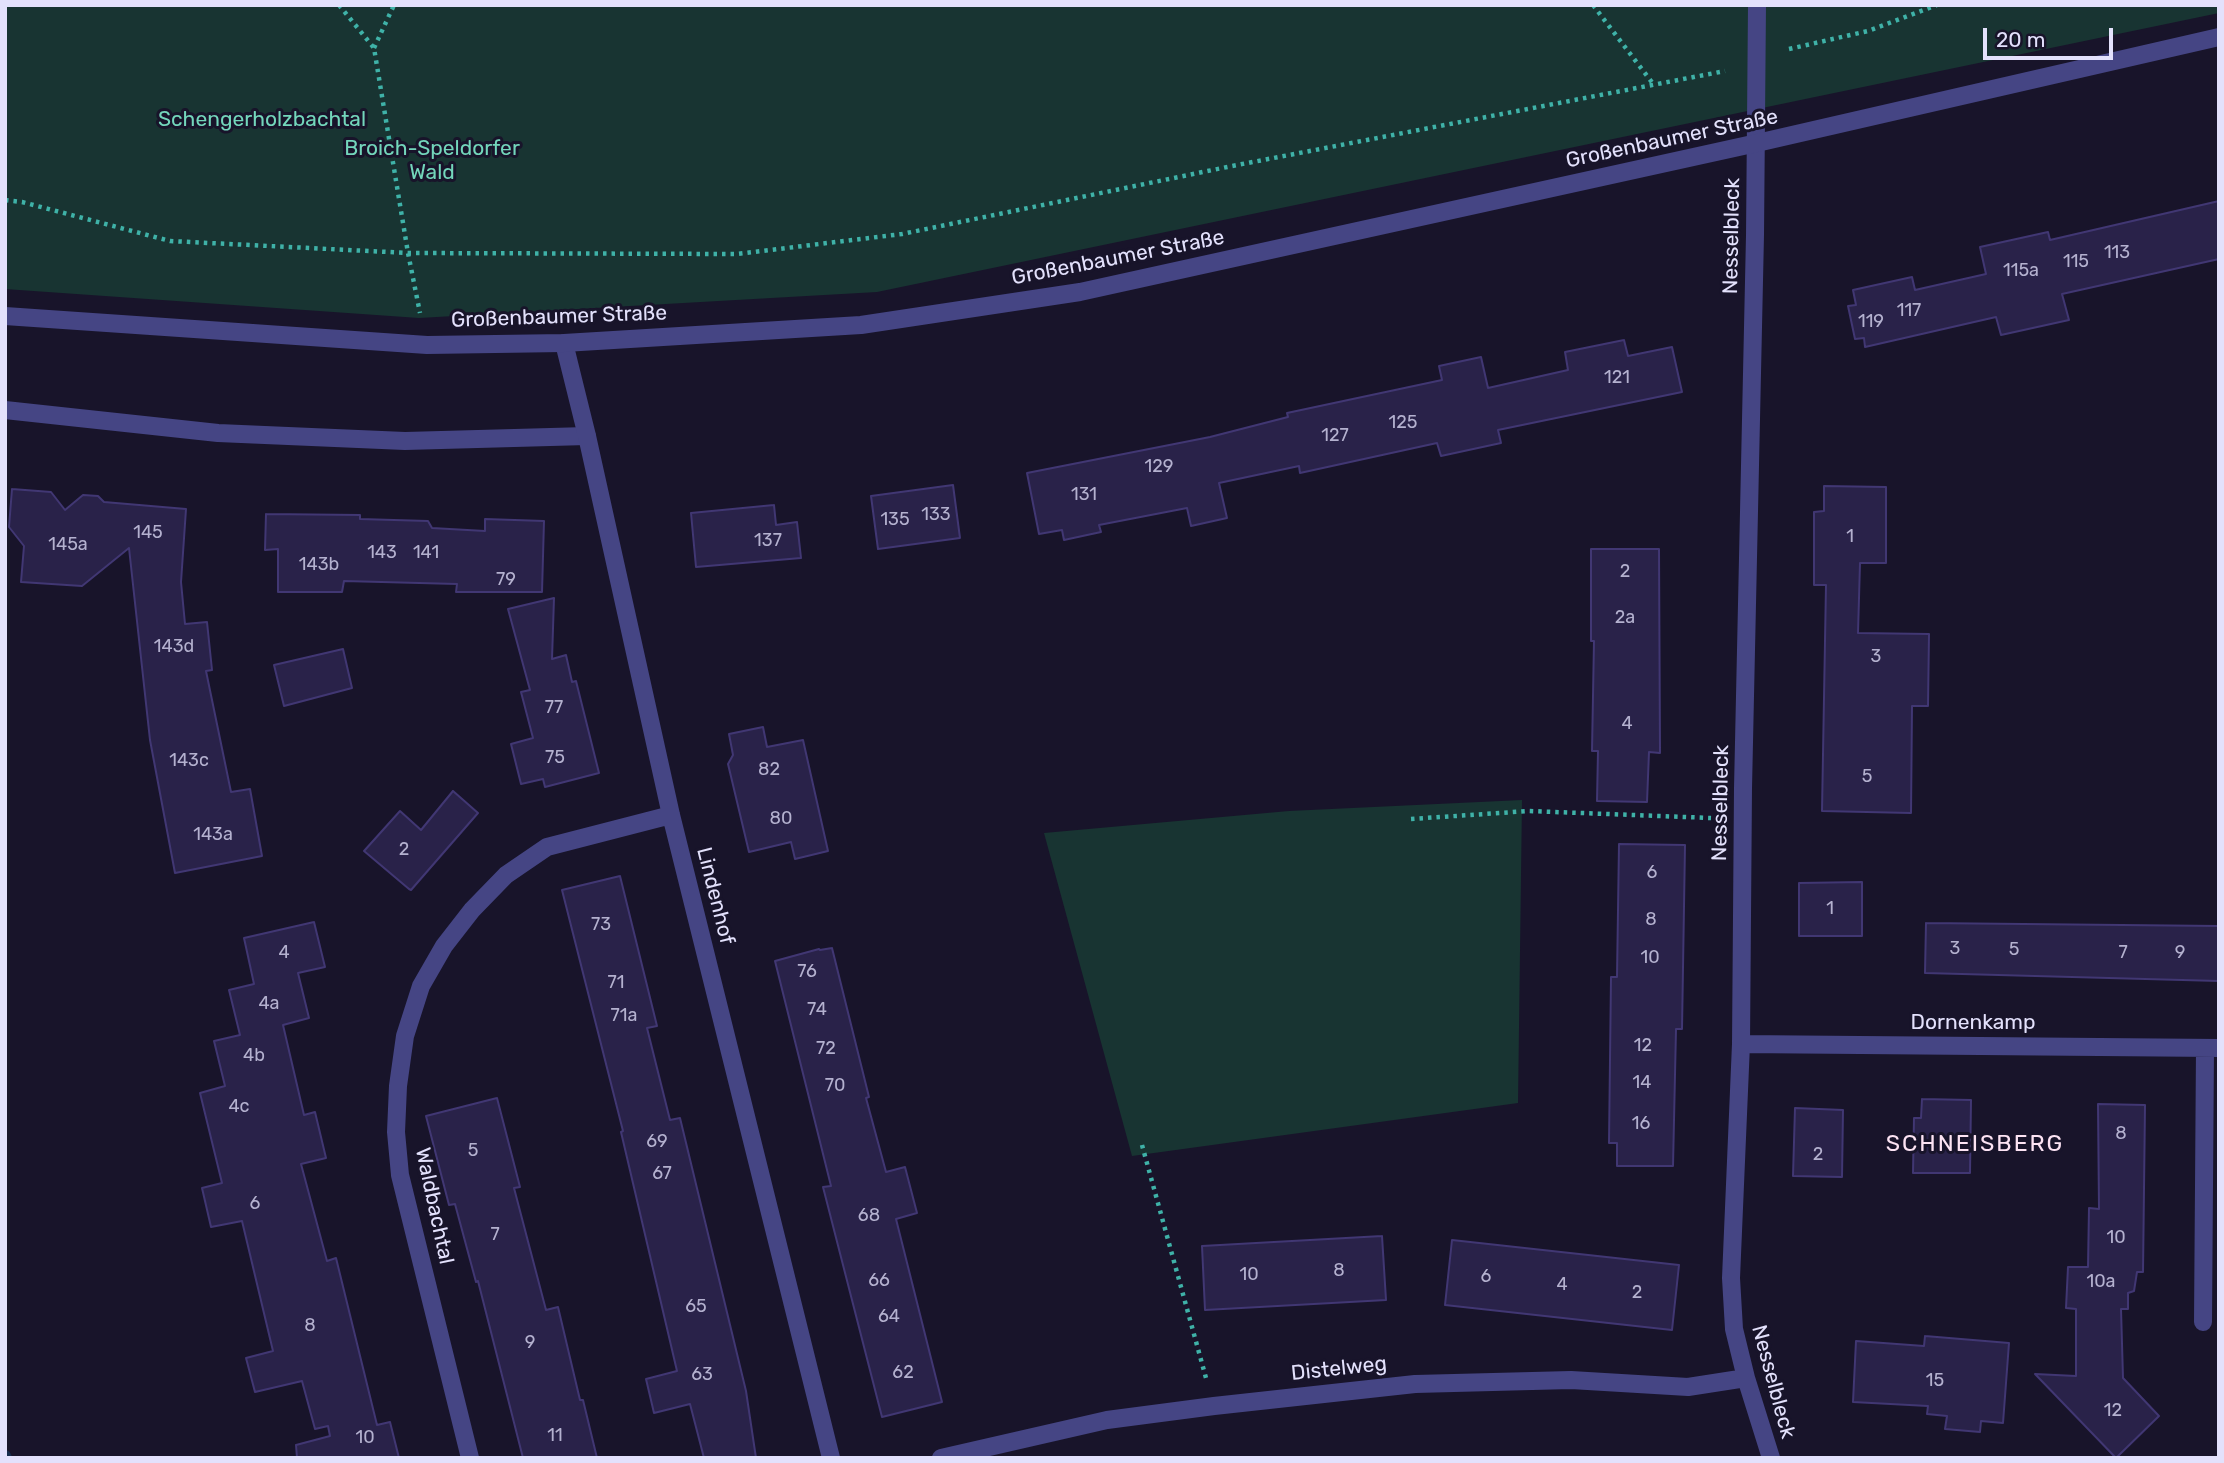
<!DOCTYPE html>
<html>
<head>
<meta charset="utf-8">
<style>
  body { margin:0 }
  #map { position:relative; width:2224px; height:1463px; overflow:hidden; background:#18142a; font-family:Rubik,sans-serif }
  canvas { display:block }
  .frame { position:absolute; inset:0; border:7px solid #e3e1fc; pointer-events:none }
  .scale { position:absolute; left:1983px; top:28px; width:130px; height:32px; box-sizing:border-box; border:4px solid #e3e1fc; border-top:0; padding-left:9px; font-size:21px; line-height:24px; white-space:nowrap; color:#e3e1fc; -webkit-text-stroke:5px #18142a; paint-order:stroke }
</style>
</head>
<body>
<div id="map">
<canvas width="2224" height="1463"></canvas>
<div class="frame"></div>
<div class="scale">20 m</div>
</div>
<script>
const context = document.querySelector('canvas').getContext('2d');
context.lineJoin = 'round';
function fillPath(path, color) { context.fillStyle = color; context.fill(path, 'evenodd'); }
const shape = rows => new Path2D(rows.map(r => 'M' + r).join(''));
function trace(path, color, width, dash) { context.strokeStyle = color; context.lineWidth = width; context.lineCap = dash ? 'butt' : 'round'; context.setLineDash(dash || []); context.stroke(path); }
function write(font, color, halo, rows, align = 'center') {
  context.font = font + ' Rubik,sans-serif'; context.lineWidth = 6; context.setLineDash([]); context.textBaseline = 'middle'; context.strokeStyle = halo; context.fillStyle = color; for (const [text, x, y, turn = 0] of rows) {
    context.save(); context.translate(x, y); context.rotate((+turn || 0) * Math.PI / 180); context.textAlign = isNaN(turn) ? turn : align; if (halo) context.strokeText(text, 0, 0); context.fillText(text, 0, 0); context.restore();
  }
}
const green = shape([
  [5,5,2219,5,2219,13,877,292,419,318,5,289],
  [1522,800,1518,1103,1132,1156,1044,833,1289,811]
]);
const stream = shape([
  [5,1456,6,1458]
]);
const building = shape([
  [2219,201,2219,259,2062,294,2069,320,2001,335,1996,317,1865,347,1864,338,1855,339,1848,306,1856,305,1853,290,1912,277,1915,290,1986,274,1980,247,2048,232,2050,240,2219,201],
  [1624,340,1628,356,1672,347,1682,392,1498,430,1501,443,1441,456,1437,443,1300,473,1299,466,1219,483,1227,518,1191,526,1187,508,1099,525,1101,532,1064,540,1062,530,1039,534,1027,473,1210,437,1288,417,1287,413,1442,380,1439,366,1481,357,1488,388,1568,370,1565,352,1624,340],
  [953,485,960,538,878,549,871,496,953,485],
  [1824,486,1886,487,1886,563,1860,563,1858,633,1929,634,1928,706,1912,706,1911,813,1822,811,1826,585,1814,585,1814,512,1824,511,1824,486],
  [12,489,51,492,65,510,83,495,98,496,104,502,186,509,181,582,185,624,207,622,212,670,206,671,231,792,250,789,262,856,175,873,150,740,129,548,82,586,21,582,24,546,9,527,12,489],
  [774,505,776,525,797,522,801,558,696,567,691,513,774,505],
  [266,514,360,515,360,519,428,521,432,528,485,531,485,519,544,521,542,592,456,592,457,584,344,581,342,592,278,592,278,549,265,550,266,514],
  [1591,549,1659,549,1660,753,1649,752,1647,802,1597,801,1598,751,1592,751,1594,641,1591,641,1591,549],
  [554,598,552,659,566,655,572,682,576,681,599,773,545,787,543,779,521,784,511,744,533,738,521,692,530,690,508,609,554,598],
  [343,649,352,688,284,706,274,665,343,649],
  [763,727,767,747,803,740,828,851,795,859,791,842,749,852,728,764,733,755,729,734,763,727],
  [453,791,478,813,411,890,409,889,364,851,400,811,421,830,453,791],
  [1619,844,1685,845,1682,1029,1676,1029,1673,1166,1617,1166,1617,1143,1609,1143,1611,977,1617,977,1619,844],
  [620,876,657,1026,647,1028,670,1120,680,1118,746,1391,756,1458,704,1458,690,1404,654,1413,646,1379,677,1371,621,1132,623,1131,562,890,620,876],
  [1862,882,1862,936,1799,936,1799,883,1862,882],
  [314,922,325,967,298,973,309,1018,283,1025,304,1115,315,1112,326,1158,301,1164,327,1261,336,1258,377,1425,390,1422,399,1458,297,1458,296,1445,330,1436,328,1426,315,1429,302,1381,255,1392,246,1358,273,1351,242,1221,211,1227,202,1188,222,1183,200,1093,225,1086,214,1041,240,1035,229,990,254,984,244,938,314,922],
  [1926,923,2219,926,2219,981,1925,973,1926,923],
  [832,948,869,1097,866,1098,886,1172,905,1167,917,1213,896,1219,942,1402,882,1417,823,1187,831,1186,775,961,819,949,820,950,832,948],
  [497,1098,520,1187,514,1188,546,1310,558,1307,580,1400,583,1400,597,1458,523,1458,478,1281,476,1282,455,1204,449,1205,426,1116,497,1098],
  [1922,1099,1971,1100,1970,1173,1913,1173,1914,1118,1921,1118,1922,1099],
  [2098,1104,2145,1105,2143,1272,2137,1272,2134,1291,2128,1293,2128,1309,2121,1309,2123,1378,2159,1416,2116,1458,2035,1374,2076,1376,2076,1309,2066,1308,2068,1267,2088,1267,2089,1208,2099,1209,2098,1104],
  [1795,1108,1843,1110,1842,1177,1793,1176,1795,1108],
  [1382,1236,1386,1300,1205,1310,1202,1246,1382,1236],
  [1452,1240,1679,1265,1672,1330,1445,1305,1452,1240],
  [1925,1336,2009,1343,2003,1423,1981,1421,1980,1432,1945,1429,1947,1416,1927,1414,1928,1406,1853,1402,1856,1341,1924,1346,1925,1336]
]);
const path = shape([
  [339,5,374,48,408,253,420,313],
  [1593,5,1654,85],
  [374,48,394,5],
  [1789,49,1868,31,1937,5],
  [5,200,22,202,170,241,408,253,737,254,902,234,1232,166,1725,71],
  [1411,819,1529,811,1711,818],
  [1142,1145,1206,1378]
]);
const service = shape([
  [5,410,218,433,405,441,587,436]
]);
const minor = shape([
  [1757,5,1755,235,1743,788,1741,1044,1731,1278,1734,1329,1746,1378,1771,1458],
  [564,343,587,436,671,815,831,1458],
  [1741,1044,2219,1048],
  [2203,1322,2205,1048],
  [470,1458,400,1175,396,1132,398,1086,405,1036,421,986,444,946,472,910,506,875,547,847,671,815],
  [941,1458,1107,1420,1214,1406,1415,1384,1571,1380,1688,1387,1746,1378]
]);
const tertiary = shape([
  [5,316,427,345,564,343,861,325,1080,292,1757,143,2219,37]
]);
const numberNames = [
  ["113",2117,253],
  ["115",2076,262],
  ["115a",2021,271],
  ["117",1909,311],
  ["119",1871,322],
  ["121",1617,378],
  ["125",1403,423],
  ["127",1335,436],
  ["129",1159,467],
  ["131",1084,495],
  ["133",936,515],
  ["135",895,520],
  ["145",148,533],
  ["1",1850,537],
  ["137",768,541],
  ["145a",68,545],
  ["143",382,553],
  ["141",426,553],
  ["143b",319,565],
  ["2",1625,572],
  ["79",506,580],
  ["2a",1625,618],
  ["143d",174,647],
  ["3",1876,657],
  ["77",554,708],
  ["4",1627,724],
  ["75",555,758],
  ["143c",189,761],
  ["82",769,770],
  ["5",1867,777],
  ["80",781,819],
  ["143a",213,835],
  ["2",404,850],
  ["6",1652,873],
  ["1",1830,909],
  ["8",1651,920],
  ["73",601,925],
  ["3",1955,949],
  ["5",2014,950],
  ["4",284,953],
  ["7",2123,953],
  ["9",2180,953],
  ["10",1650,958],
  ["76",807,972],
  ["71",616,983],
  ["4a",269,1004],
  ["74",817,1010],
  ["71a",624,1016],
  ["12",1643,1046],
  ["72",826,1049],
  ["4b",254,1056],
  ["14",1642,1083],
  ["70",835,1086],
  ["4c",239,1107],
  ["16",1641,1124],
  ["8",2121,1134],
  ["69",657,1142],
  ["5",473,1151],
  ["2",1818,1155],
  ["67",662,1174],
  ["6",255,1204],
  ["68",869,1216],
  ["7",495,1235],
  ["10",2116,1238],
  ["8",1339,1271],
  ["10",1249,1275],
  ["6",1486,1277],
  ["66",879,1281],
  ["10a",2101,1282],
  ["4",1562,1285],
  ["2",1637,1293],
  ["65",696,1307],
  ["64",889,1317],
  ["8",310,1326],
  ["9",530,1343],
  ["62",903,1373],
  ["63",702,1375],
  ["15",1935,1381],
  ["12",2113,1411],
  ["11",555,1436],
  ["10",365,1438]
];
const parkNames = [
  ["Schengerholzbachtal",262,120],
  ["Broich-Speldorfer",432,149],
  ["Wald",432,173]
];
const streetNames = [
  ["Großenbaumer Straße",1672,139,-12],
  ["Nesselbleck",1732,236,-89],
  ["Großenbaumer Straße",1118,258,-11],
  ["Großenbaumer Straße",559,317,-2],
  ["Nesselbleck",1721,803,-89],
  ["Lindenhof",715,896,76],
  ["Dornenkamp",1973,1023],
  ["Waldbachtal",434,1206,78],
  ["Distelweg",1339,1369,-6],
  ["Nesselbleck",1773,1382,75]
];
const neighbourhoodNames = [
  ["SCHNEISBERG",1975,1144]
];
fillPath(green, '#183432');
trace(stream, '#162c4d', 12);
fillPath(building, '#292249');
trace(building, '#413773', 2);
trace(path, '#3fb2a8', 4.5, [3.5, 5]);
trace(service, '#454584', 18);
trace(minor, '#454584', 18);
trace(tertiary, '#454584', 18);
write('18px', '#b4b1cf', null, numberNames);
write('21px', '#73d6bb', '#18142a', parkNames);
write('21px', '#e3e1fc', '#18142a', streetNames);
context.letterSpacing = '2px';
write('23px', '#fce3f3', '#18142a', neighbourhoodNames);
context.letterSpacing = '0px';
</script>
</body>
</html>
